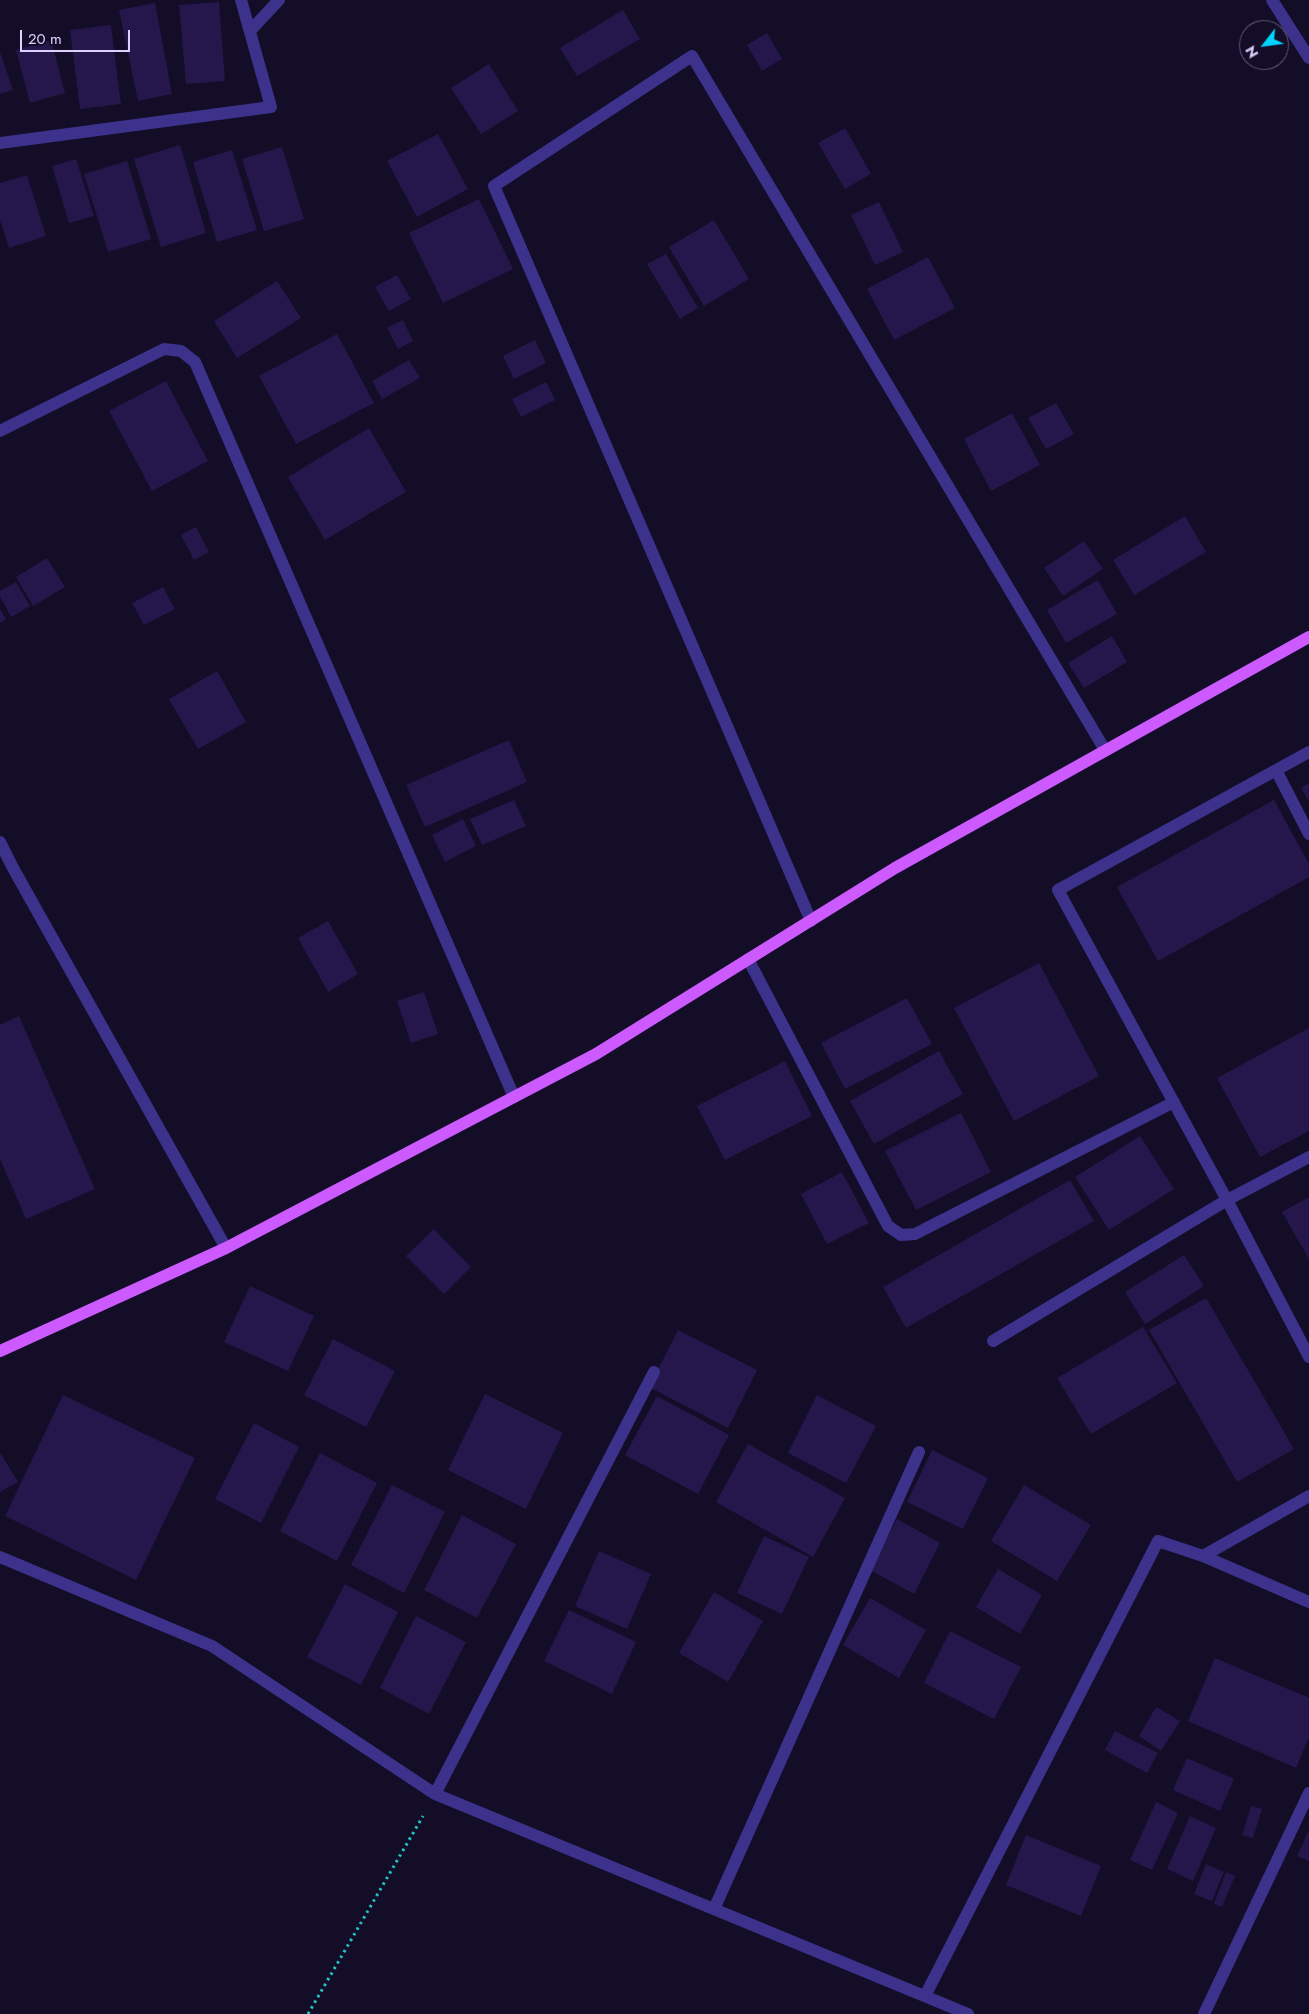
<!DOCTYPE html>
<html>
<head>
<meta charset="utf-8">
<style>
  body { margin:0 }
  #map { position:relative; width:1309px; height:2014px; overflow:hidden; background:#130d28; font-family:Jost,sans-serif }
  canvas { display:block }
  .north { position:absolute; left:1239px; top:20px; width:50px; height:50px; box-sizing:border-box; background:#130d28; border:1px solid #635c7e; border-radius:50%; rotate:240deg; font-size:14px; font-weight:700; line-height:20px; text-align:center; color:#dbd3ff }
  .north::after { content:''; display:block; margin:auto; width:18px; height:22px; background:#00d4fe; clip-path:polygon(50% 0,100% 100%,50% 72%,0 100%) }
  .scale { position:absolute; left:20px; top:30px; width:110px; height:22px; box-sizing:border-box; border:2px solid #dbd3ff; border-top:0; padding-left:6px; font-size:15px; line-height:18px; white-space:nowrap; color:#dbd3ff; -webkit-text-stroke:4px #130d28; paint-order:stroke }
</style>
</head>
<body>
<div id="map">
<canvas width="1309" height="2014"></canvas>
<div class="north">N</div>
<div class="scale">20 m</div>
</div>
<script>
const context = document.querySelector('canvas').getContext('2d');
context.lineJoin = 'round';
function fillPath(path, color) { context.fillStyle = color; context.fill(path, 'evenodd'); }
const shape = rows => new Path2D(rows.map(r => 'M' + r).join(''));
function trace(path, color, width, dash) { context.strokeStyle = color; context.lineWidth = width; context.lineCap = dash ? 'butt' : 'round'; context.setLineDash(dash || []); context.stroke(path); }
const building = shape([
  [219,2,225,81,186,84,179,5],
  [155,3,172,94,138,101,119,10],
  [623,10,640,39,577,76,560,48],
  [111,25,121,104,80,109,70,30],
  [767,33,782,59,762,71,747,45],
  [51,40,65,93,30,103,16,50],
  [0,52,13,90,0,94],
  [489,64,518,111,481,134,451,88],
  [845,128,871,174,845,189,818,143],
  [438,134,468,189,417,217,387,161],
  [180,145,206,233,161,247,134,159],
  [282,147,304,219,264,231,242,159],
  [232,150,257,230,217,242,193,162],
  [76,159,94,216,69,223,52,166],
  [127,161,151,239,108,252,84,174],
  [27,175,46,236,9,248,0,220,0,183],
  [479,199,513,269,443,303,409,233],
  [879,202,903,252,875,265,851,215],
  [714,220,749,279,704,306,669,247],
  [666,254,698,308,680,319,647,264],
  [928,257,955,308,894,340,867,289],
  [397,275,411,299,389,311,375,287],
  [277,281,301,318,237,358,214,321],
  [403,320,413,341,398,349,387,328],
  [337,334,374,403,296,444,259,376],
  [535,340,546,363,514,379,503,356],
  [409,360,420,378,382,399,372,381],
  [166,381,208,461,152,491,109,411],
  [546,382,555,400,521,417,512,399],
  [1056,403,1074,434,1046,449,1028,418],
  [1012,413,1040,465,991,491,964,439],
  [369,428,406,492,325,540,288,477],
  [1185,516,1206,552,1134,595,1113,560],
  [196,527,209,552,194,560,181,535],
  [1084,541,1103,569,1063,596,1044,568],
  [47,558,65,587,33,606,16,577],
  [1098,580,1117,614,1066,643,1047,610],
  [16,582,30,606,11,617,0,596,0,591],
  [163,587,175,609,144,625,132,603],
  [0,609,6,619,0,623],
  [1112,636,1127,662,1084,688,1068,663],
  [217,671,246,722,198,749,169,699],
  [509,740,527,782,425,827,406,785],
  [1309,783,1309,802,1301,788],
  [514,800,526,826,482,845,470,819],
  [1274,800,1309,864,1309,877,1158,961,1117,887],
  [463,819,476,846,445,862,432,835],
  [328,921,358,974,328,992,298,938],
  [1039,963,1099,1076,1014,1121,954,1008],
  [424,992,438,1034,411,1043,397,1001],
  [907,998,932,1044,845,1089,821,1043],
  [19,1016,95,1189,26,1219,0,1159,0,1025],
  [1309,1028,1309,1131,1260,1157,1217,1078],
  [939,1051,963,1094,874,1144,850,1101],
  [785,1061,812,1116,725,1160,697,1106],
  [961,1113,991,1172,916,1210,885,1151],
  [1140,1136,1174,1189,1109,1230,1075,1177],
  [842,1172,869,1223,827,1244,801,1194],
  [1070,1180,1094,1221,906,1328,883,1287],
  [1309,1197,1309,1259,1282,1212],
  [434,1229,471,1267,444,1294,406,1256],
  [1184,1255,1204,1286,1145,1324,1125,1292],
  [250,1286,314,1316,288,1371,224,1342],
  [1206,1298,1294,1449,1237,1482,1149,1330],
  [1143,1327,1177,1383,1091,1434,1057,1378],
  [678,1330,757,1370,728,1428,649,1387],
  [333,1339,395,1371,366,1427,304,1395],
  [485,1394,563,1433,526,1509,448,1470],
  [63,1395,195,1458,136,1580,5,1516],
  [817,1395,876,1426,846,1483,788,1453],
  [657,1396,729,1435,698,1494,625,1455],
  [254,1423,299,1447,261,1523,215,1499],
  [748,1444,845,1498,813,1557,716,1502],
  [932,1450,988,1478,963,1529,907,1502],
  [320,1453,377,1483,337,1561,280,1531],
  [1,1454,18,1482,0,1492,0,1455],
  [392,1485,445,1512,404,1593,351,1565],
  [1024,1485,1091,1525,1057,1581,991,1541],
  [462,1515,516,1544,477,1618,424,1590],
  [897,1519,940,1543,914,1594,870,1570],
  [764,1536,809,1557,782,1614,737,1593],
  [599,1551,651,1574,627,1629,575,1606],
  [998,1569,1042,1595,1020,1634,976,1607],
  [345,1584,398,1612,361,1685,307,1657],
  [714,1592,763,1621,728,1682,679,1653],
  [870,1598,926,1630,899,1678,843,1645],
  [569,1610,636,1642,612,1694,544,1661],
  [416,1616,466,1642,429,1714,380,1688],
  [950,1631,1021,1667,994,1719,924,1683],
  [1215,1658,1309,1698,1309,1737,1296,1768,1188,1721],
  [1156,1707,1180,1721,1161,1751,1139,1736],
  [1115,1731,1158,1753,1147,1773,1105,1750],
  [1187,1758,1234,1779,1220,1811,1173,1790],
  [1156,1802,1178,1813,1152,1870,1130,1860],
  [1251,1806,1262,1809,1253,1838,1242,1835],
  [1190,1816,1216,1828,1193,1881,1167,1869],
  [1309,1830,1309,1861,1297,1856],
  [1026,1835,1101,1866,1081,1916,1006,1885],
  [1206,1864,1224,1872,1212,1901,1194,1894],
  [1226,1872,1235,1876,1222,1907,1214,1904]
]);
const path = shape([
  [308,2014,423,1816]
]);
const minor = shape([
  [1272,0,1309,58],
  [250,31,279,0],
  [0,143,271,107,241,0],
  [0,431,164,349,181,351,195,362,514,1097],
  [1309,752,1058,890,1227,1200,1309,1157],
  [1276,770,1309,834],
  [0,842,13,868,226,1248],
  [811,921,494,186,692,56,1105,750],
  [748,959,888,1226,901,1235,915,1234,1174,1102],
  [993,1341,1227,1200,1309,1357],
  [1203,1556,1309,1496],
  [0,1557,212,1646,435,1794,968,2014],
  [435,1794,654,1372],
  [714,1909,919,1452],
  [925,1996,1158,1541,1203,1556,1309,1602],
  [1204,2014,1309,1793]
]);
const major = shape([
  [0,1351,226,1248,596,1054,895,868,1309,637]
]);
fillPath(building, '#25174b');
trace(path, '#21c4c5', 3, [2.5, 4]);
trace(minor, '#3c328c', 12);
trace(major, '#cc5aff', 12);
</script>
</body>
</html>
